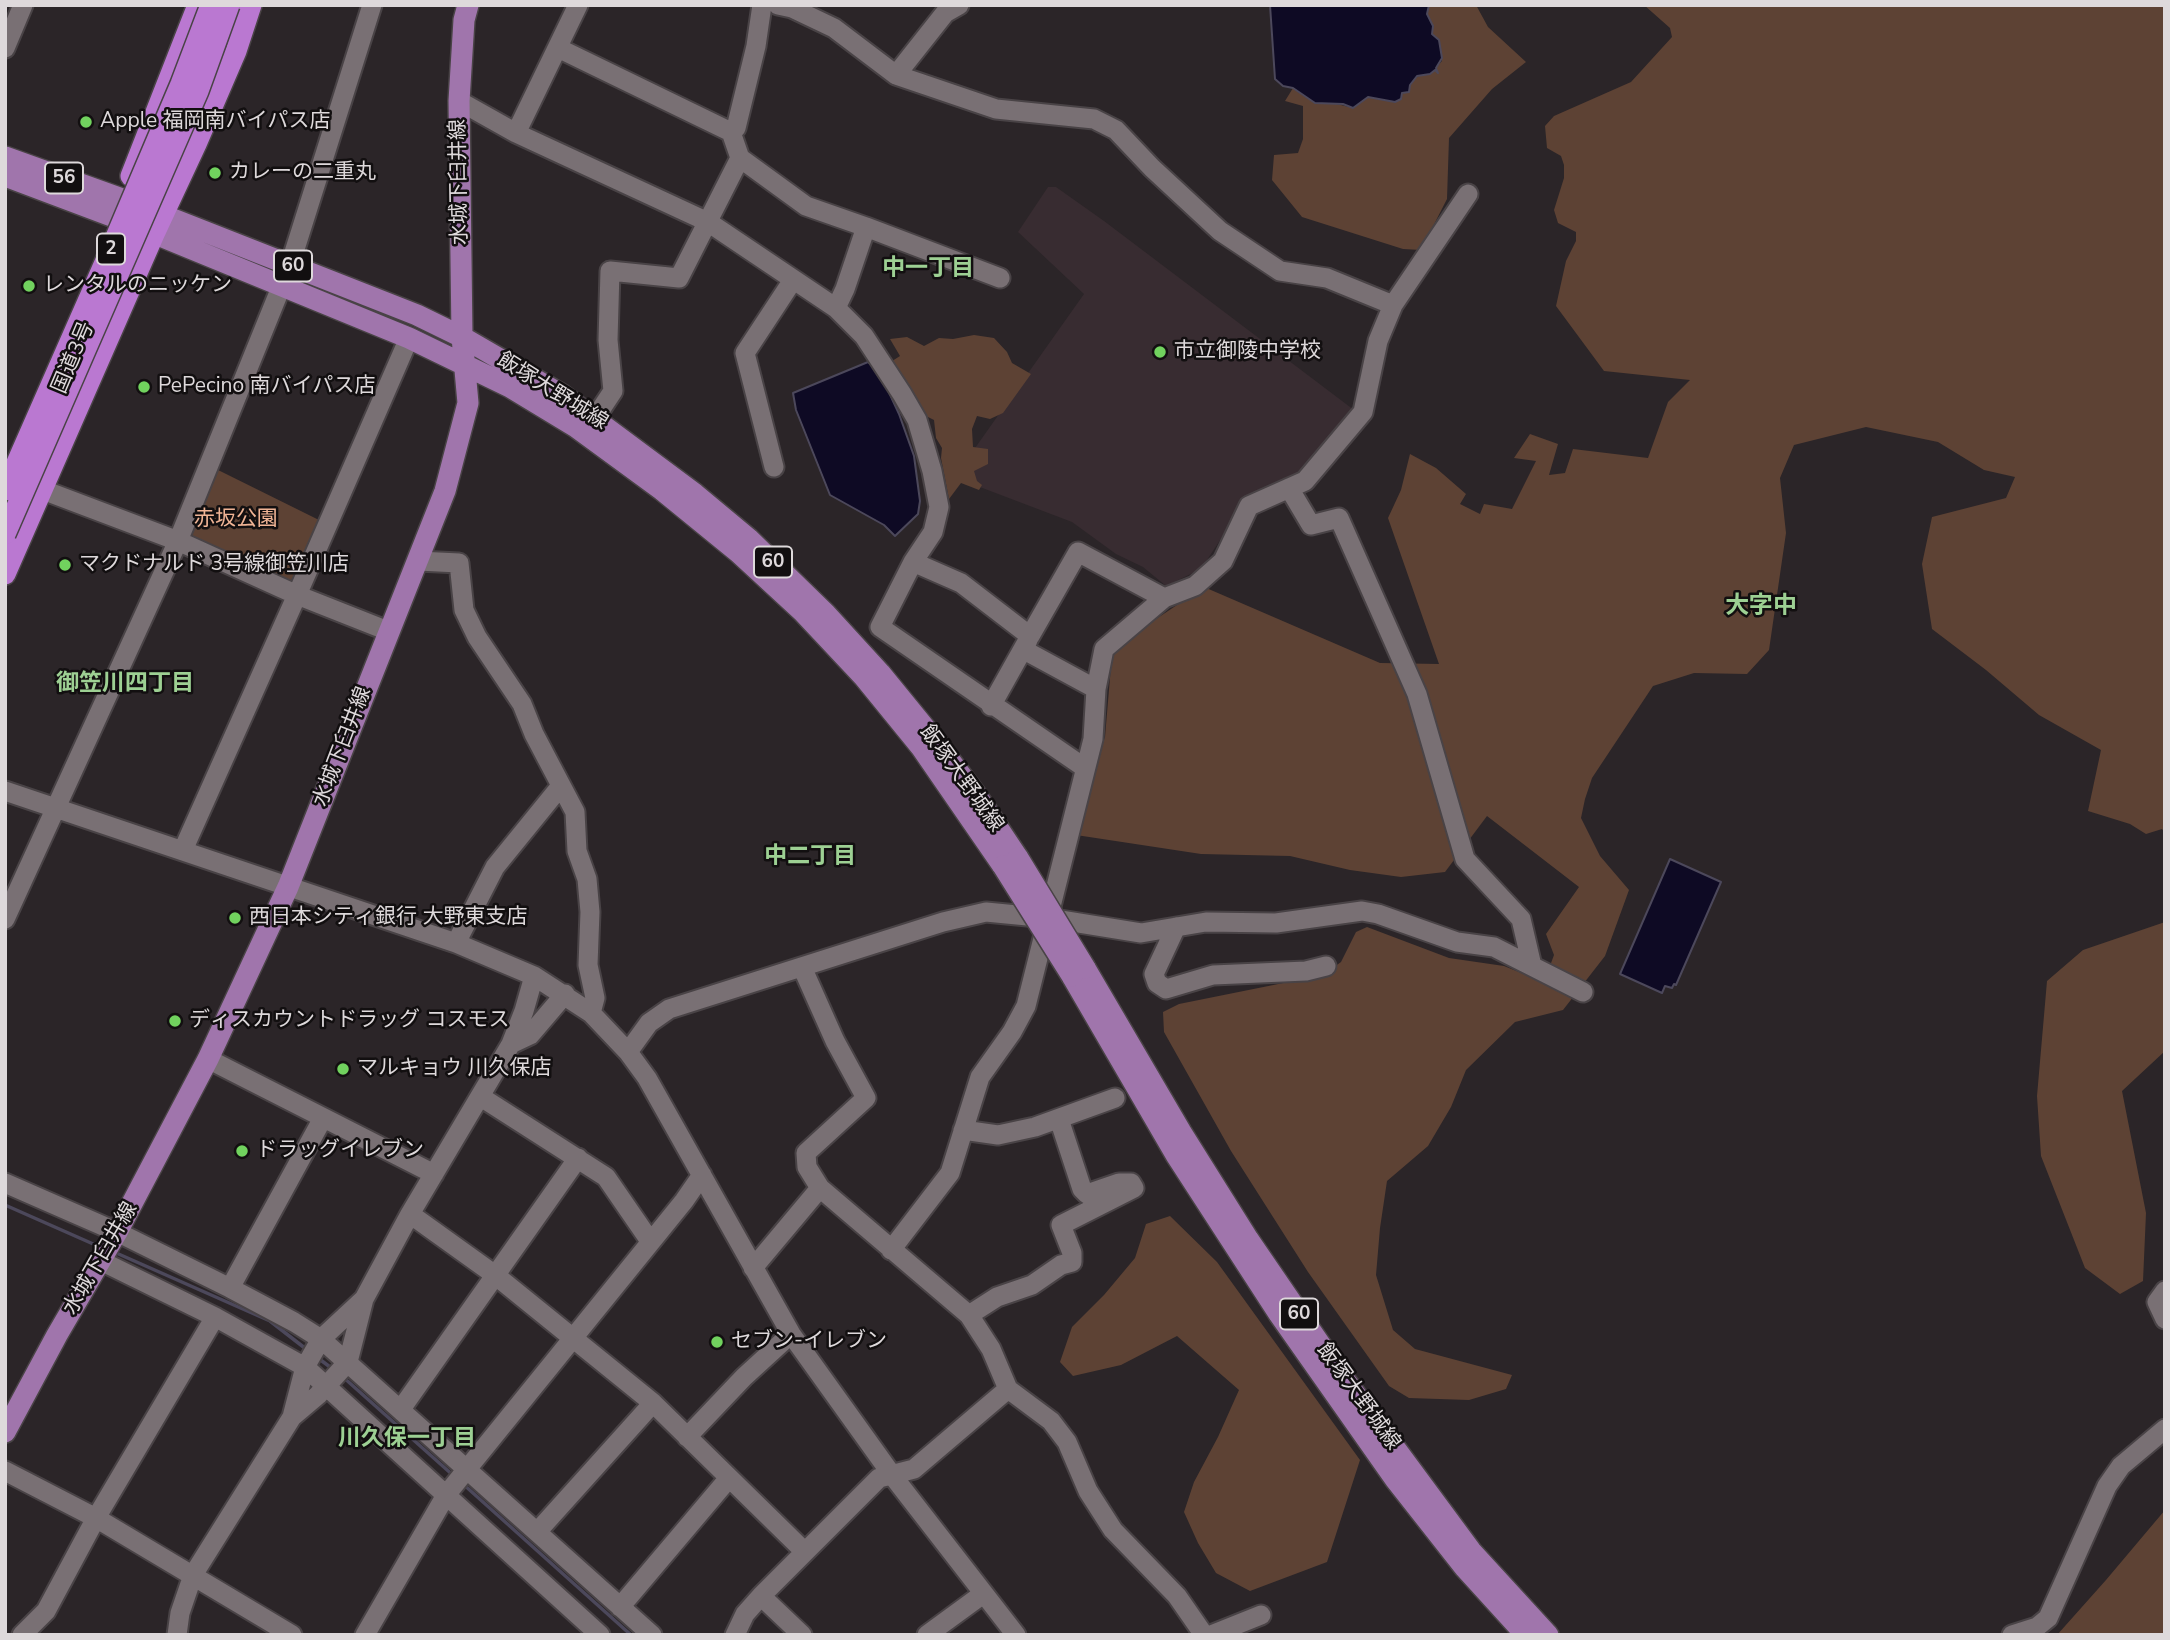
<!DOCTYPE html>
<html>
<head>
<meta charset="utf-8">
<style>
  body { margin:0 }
  #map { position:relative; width:2170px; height:1640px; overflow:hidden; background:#2b2528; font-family:"Nunito Sans",sans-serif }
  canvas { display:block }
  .frame { position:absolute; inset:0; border:7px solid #ded9db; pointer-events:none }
</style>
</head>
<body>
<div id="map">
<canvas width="2170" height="1640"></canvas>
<div class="frame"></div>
</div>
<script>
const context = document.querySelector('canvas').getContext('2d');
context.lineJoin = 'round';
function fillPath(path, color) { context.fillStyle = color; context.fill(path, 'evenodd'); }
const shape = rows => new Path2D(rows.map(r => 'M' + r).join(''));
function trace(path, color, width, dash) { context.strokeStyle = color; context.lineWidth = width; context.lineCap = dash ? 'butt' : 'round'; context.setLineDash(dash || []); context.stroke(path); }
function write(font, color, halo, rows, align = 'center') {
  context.font = font + ' "Nunito Sans","Noto Sans JP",sans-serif'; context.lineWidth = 5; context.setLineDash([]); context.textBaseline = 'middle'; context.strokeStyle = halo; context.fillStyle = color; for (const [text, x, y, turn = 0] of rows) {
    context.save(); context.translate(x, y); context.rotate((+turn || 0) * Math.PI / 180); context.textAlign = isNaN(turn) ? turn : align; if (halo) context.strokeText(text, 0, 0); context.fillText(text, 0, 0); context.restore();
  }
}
const built = shape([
  [1048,187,1056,187,1104,221,1354,410,1300,473,1256,493,1246,501,1201,569,1166,586,1143,567,1116,554,1072,522,964,481,963,465,1084,294,1018,232]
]);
const green = shape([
  [1429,5,1476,5,1488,27,1526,62,1492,89,1449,138,1447,199,1421,250,1403,249,1302,217,1272,180,1274,155,1298,153,1303,139,1303,106,1285,101,1293,88,1304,96,1349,107,1368,97,1387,101,1400,96,1409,88,1414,79,1422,74,1430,74,1442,61,1439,43,1432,33,1433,25,1427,13],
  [1644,5,2165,5,2165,833,2162,829,2146,834,2130,824,2088,811,2101,750,2039,715,1986,670,1932,629,1922,564,1932,517,2006,498,2015,477,1984,470,1938,442,1866,427,1794,445,1780,478,1786,533,1769,650,1747,674,1694,673,1653,686,1592,778,1585,799,1581,818,1600,856,1629,890,1605,956,1563,1010,1515,1022,1466,1070,1451,1107,1428,1146,1387,1181,1380,1228,1376,1275,1393,1330,1415,1349,1512,1375,1506,1389,1469,1400,1409,1398,1389,1386,1308,1272,1231,1151,1164,1032,1163,1012,1179,1004,1323,975,1341,962,1356,932,1367,927,1449,958,1504,966,1544,982,1554,955,1546,934,1579,887,1487,816,1445,872,1401,877,1350,870,1290,856,1201,854,1076,835,1090,779,1105,737,1112,654,1153,621,1204,587,1380,663,1439,664,1388,518,1401,490,1410,454,1436,468,1466,494,1460,504,1480,514,1484,504,1512,509,1536,461,1514,458,1530,434,1558,444,1549,475,1565,473,1573,449,1648,458,1668,402,1690,380,1604,371,1556,306,1566,261,1576,241,1576,232,1558,223,1554,210,1564,178,1564,165,1561,156,1547,148,1545,126,1554,116,1631,82,1672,37,1670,28],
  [974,335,994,338,1007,352,1012,363,1031,374,1003,413,990,419,977,416,972,429,973,447,988,449,988,464,974,471,977,481,982,485,979,490,961,483,949,499,941,458,942,448,936,438,934,420,922,414,889,363,900,356,890,339,907,337,924,346,939,338,953,339],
  [214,468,319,520,296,578,286,583,194,540,189,527],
  [2165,922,2165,1051,2122,1091,2146,1213,2143,1281,2120,1294,2085,1268,2041,1156,2037,1096,2047,981,2083,950],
  [1170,1216,1217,1262,1360,1460,1327,1562,1250,1591,1216,1573,1198,1543,1184,1512,1194,1482,1218,1437,1239,1390,1177,1336,1121,1365,1073,1376,1060,1362,1072,1327,1104,1295,1135,1258,1146,1224],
  [2165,1510,2165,1635,2057,1635,2106,1580]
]);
const water = shape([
  [1270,5,1429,5,1427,14,1433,26,1432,34,1439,40,1442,58,1436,68,1438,73,1435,70,1430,74,1417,76,1410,85,1409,92,1402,93,1401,99,1395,102,1368,97,1353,108,1343,104,1315,103,1293,88,1283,86,1275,79,1270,5],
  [868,362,880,373,899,414,914,456,920,501,918,514,895,536,884,525,830,495,796,410,793,393,868,362],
  [1670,859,1721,882,1676,985,1674,984,1672,988,1665,986,1662,993,1620,974,1670,859]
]);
const stream = shape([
  [5,1205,100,1247],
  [114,1252,270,1321,306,1349],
  [318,1358,334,1370],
  [343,1377,455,1477],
  [463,1484,631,1635]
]);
const minor = shape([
  [762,5,756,46,736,128,731,132,740,158,806,206,866,227,845,289,836,308],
  [778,5,792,8,834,28,896,75,996,109,1094,119,1116,130,1152,168,1220,231,1280,271,1327,278,1393,305],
  [5,48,23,5],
  [558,48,731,132],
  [896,75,945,13,959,5],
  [459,101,516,133,708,222,836,308,864,336,902,394,917,420,932,471,939,507,933,532,913,562,880,627,1085,768],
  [516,133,578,5],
  [866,227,1000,278],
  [595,418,613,391,608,340,610,271,679,278,740,158],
  [774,467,745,353,793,280],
  [1289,488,1311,525,1339,518,1417,694,1465,859,1521,919,1532,966],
  [43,490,178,541,297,595,388,631],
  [418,561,459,563,464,610,477,637,522,704,534,734,575,812,577,851,587,879,590,912,588,965,595,998,591,1013],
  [913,562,961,583,1030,636,1078,552,1164,598],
  [1024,650,1096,689],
  [991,706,1028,640],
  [5,791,456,943,534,976,591,1013,628,1052,647,1078,791,1334,892,1475,1016,1635],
  [183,850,297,595,409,338],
  [5,919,178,541,290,265,372,5],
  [1176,927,1154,974,1157,983,1166,989,1213,975,1306,971,1326,966],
  [456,943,495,867,560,787],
  [802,967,835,1041,866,1098,806,1153,807,1167,820,1188,969,1315,991,1349,1008,1389,1051,1421,1067,1442,1088,1491,1113,1530,1177,1596,1204,1635],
  [511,1044,530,1035,565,994],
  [628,1052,649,1023,669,1009,943,922,986,912,1048,918,1141,933,1206,922,1276,923,1362,911,1378,914,1457,942,1494,947,1583,992],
  [208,1059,434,1174],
  [481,1097,606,1177,650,1241],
  [963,1130,998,1135,1035,1127,1115,1098],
  [5,1183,117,1232,230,1288,294,1322,321,1339,652,1635],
  [410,1214,495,1275,653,1403,805,1552],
  [891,1250,950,1173,980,1077,1012,1032,1026,1006,1093,739,1096,689,1104,649,1164,598,1195,586,1223,561,1249,506,1305,481,1363,412,1378,341,1393,305,1468,194],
  [101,1261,215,1317,305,1367,600,1635],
  [753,1268,820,1188],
  [230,1288,323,1118],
  [2165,1291,2157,1302,2165,1319],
  [969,1315,997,1297,1032,1285,1061,1265,1072,1262,1072,1253,1061,1225,1134,1188,1131,1183,1119,1183,1087,1194,1082,1189,1059,1119],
  [401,1409,578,1158],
  [292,1417,305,1367,321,1339,364,1299],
  [687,1437,744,1377,791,1334],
  [5,1471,96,1518,292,1635],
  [537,1532,653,1403],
  [761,1596,802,1635],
  [620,1607,729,1478],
  [22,1635,46,1611,96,1518,215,1317],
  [177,1635,180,1613,193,1575,292,1417,318,1395,348,1362,364,1299,410,1214,511,1044,524,1011,534,976],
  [365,1635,446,1495,684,1201,702,1175],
  [735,1635,745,1614,761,1596,879,1478,914,1469,1008,1389],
  [927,1635,983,1594],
  [1211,1635,1261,1615],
  [2012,1635,2037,1627,2048,1618,2107,1486,2121,1466,2165,1429]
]);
const major = shape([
  [5,157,122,199,417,315,462,337,562,395,695,494,749,539,826,614,880,673,933,738,976,795,1018,858],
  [5,176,114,217,409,338,510,387,576,427,662,490,738,552,803,612,864,677,921,747,1003,866],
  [1085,968,1181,1132,1248,1239,1341,1375,1471,1551,1548,1635],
  [1072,976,1176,1155,1279,1314,1395,1479,1465,1568,1526,1635],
  [5,1432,57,1335,117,1232,208,1059,288,887,445,491,468,403,462,337,459,101,464,20,468,5]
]);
const highway = shape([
  [131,176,198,5],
  [5,574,154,234,196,144,236,51,251,5]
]);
const majorBridge = shape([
  [1018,858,1085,968],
  [1003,866,1072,976]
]);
const highwayBridge = shape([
  [5,490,111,249,181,84,211,5],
  [5,534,198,91,229,5]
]);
const markers = [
  [86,122,7,"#71d25e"],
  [215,173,7,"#71d25e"],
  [29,286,7,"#71d25e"],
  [1160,352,7,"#71d25e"],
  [144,387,7,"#71d25e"],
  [65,565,7,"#71d25e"],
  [235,918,7,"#71d25e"],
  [175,1021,7,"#71d25e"],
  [343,1069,7,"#71d25e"],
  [242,1151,7,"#71d25e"],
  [717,1342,7,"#71d25e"]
];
const shields = [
  [64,178,38],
  [111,249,28],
  [293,266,38],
  [773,562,38],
  [1299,1314,38]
];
const shieldNames = [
  ["56",64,178],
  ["2",111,249],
  ["60",293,266],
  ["60",773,562],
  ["60",1299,1314]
];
const poiNames = [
  ["Apple 福岡南バイパス店",100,122],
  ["カレーの二重丸",229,173],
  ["レンタルのニッケン",43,286],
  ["市立御陵中学校",1174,352],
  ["PePecino 南バイパス店",158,387],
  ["マクドナルド 3号線御笠川店",79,565],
  ["西日本シティ銀行 大野東支店",249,918],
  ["ディスカウントドラッグ コスモス",189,1021],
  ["マルキョウ 川久保店",357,1069],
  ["ドラッグイレブン",256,1151],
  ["セブン-イレブン",731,1342]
];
const streetNames = [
  ["水城下臼井線",460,182,-91],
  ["国道3号",74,358,-67],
  ["飯塚大野城線",552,392,32],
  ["水城下臼井線",343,747,-69],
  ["飯塚大野城線",961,779,54],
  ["水城下臼井線",101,1259,-60],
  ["飯塚大野城線",1358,1397,54]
];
const parkNames = [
  ["赤坂公園",236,520]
];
const neighbourhoodNames = [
  ["中一丁目",928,269],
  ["御笠川四丁目",125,684],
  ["中二丁目",810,857],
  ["川久保一丁目",407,1439]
];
const quarterNames = [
  ["大字中",1761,607]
];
fillPath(built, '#382c31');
fillPath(green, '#5d4234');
fillPath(water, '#0e0a24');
trace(water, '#4c485b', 2);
trace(stream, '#4c485b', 3.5);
trace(minor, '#494346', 23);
trace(major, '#494346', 24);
trace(highway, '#494346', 24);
trace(minor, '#797074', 19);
trace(major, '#a075ac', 21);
trace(highway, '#ba78d1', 21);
trace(majorBridge, '#494346', 24, []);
trace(highwayBridge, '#494346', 24, []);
trace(majorBridge, '#a075ac', 21);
trace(highwayBridge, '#ba78d1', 21);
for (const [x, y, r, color] of markers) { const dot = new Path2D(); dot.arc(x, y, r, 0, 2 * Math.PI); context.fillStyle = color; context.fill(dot); trace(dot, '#120f10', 2.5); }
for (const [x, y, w] of shields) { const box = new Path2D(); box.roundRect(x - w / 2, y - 15.5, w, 31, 5); context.fillStyle = '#120f10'; context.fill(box); trace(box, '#ded9db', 2); }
write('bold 19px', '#ded9db', null, shieldNames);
write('21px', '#ded9db', '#120f10', poiNames, 'left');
write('21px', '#ded9db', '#120f10', streetNames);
write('21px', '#f0b495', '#120f10', parkNames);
write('bold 23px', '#9dd093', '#120f10', neighbourhoodNames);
write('bold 24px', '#9dd093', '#120f10', quarterNames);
</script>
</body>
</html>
